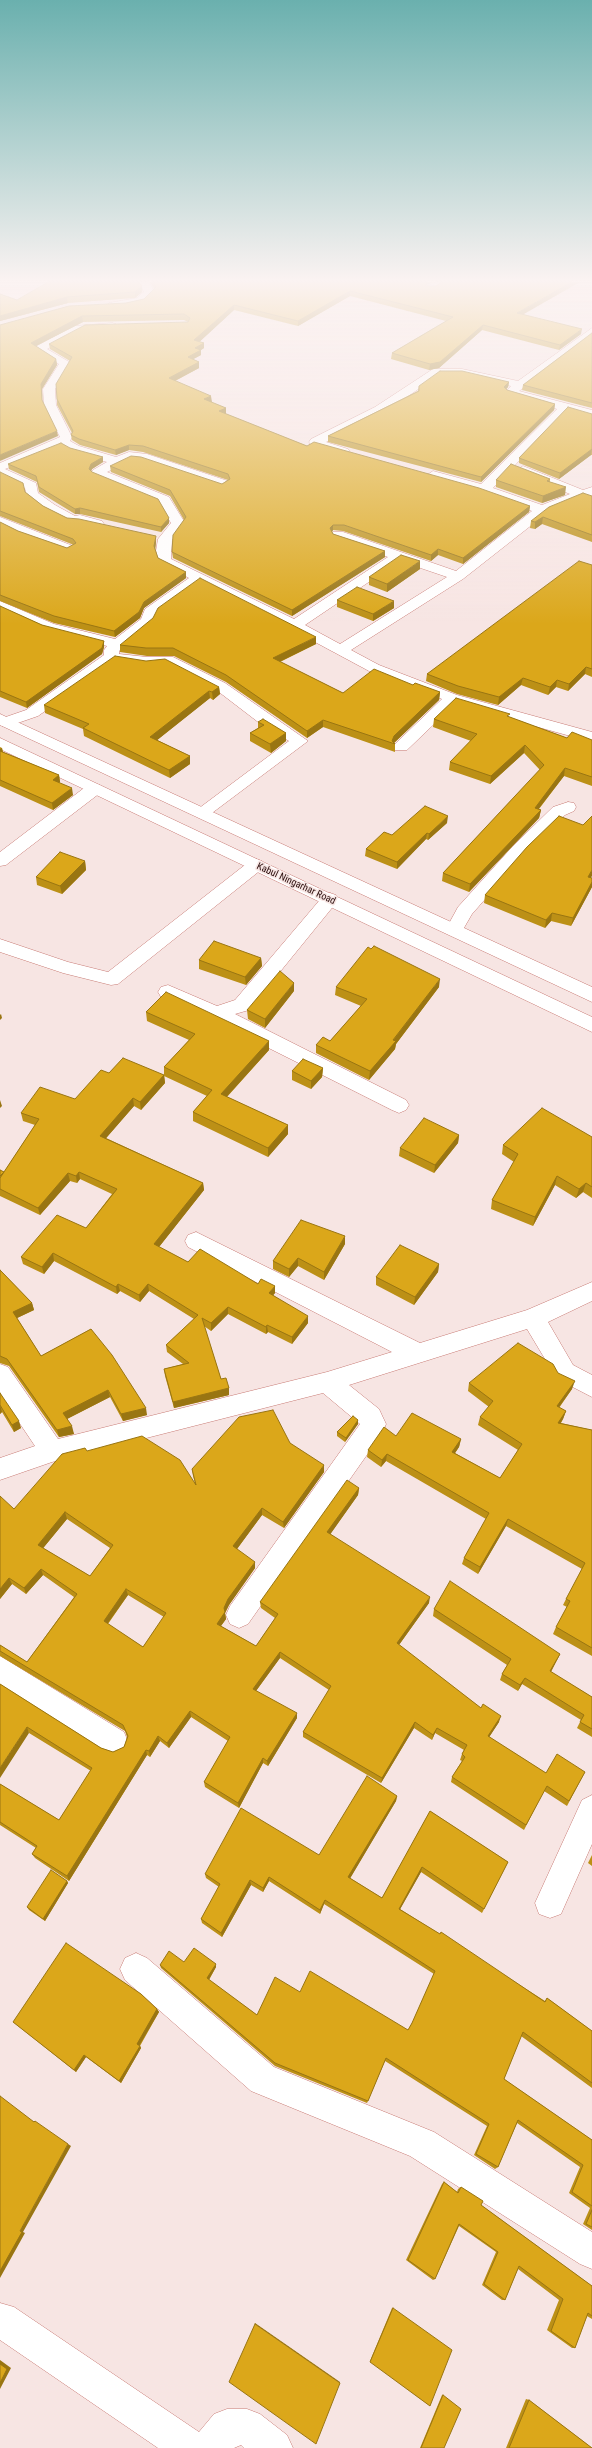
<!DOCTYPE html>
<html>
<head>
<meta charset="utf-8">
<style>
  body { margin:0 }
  canvas { display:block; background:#f7e5e3 }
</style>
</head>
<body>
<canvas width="592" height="2448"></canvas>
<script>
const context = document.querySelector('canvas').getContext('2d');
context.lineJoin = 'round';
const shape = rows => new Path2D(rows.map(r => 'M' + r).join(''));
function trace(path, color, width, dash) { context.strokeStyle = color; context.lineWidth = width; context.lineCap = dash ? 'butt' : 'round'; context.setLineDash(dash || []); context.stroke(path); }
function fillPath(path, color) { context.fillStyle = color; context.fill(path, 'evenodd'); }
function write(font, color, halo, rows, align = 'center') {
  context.font = font + ' "Roboto Condensed",sans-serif'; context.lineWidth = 3; context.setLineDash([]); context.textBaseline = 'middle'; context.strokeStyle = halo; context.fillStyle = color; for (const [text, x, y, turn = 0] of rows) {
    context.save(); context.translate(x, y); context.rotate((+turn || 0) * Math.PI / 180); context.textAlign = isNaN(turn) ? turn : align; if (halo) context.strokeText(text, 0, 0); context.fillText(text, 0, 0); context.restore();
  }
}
const minor = shape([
  [139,282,149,282,155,293,154,295,144,303,109,307,109,303,137,298,144,292,139,282],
  [436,282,448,282,435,290,427,290,427,286,436,282],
  [112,323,116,324,116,328,80,331,47,349,71,363,55,389,56,405,72,437,70,441,79,446,116,457,129,452,147,454,228,481,229,484,223,488,142,461,131,460,107,472,169,497,185,523,172,540,171,559,294,619,388,557,333,538,331,535,333,532,343,532,456,571,532,511,479,492,429,478,427,475,433,471,481,484,557,409,507,394,505,392,511,386,462,375,439,375,383,413,326,442,348,449,350,452,348,455,340,455,311,445,309,442,311,439,375,407,433,369,462,369,518,381,592,328,592,336,519,391,592,410,592,418,567,411,493,488,542,505,570,494,519,473,517,470,523,466,583,490,592,487,592,499,582,498,547,513,463,579,351,650,379,665,457,695,592,732,592,742,455,704,407,750,395,750,393,747,395,744,442,699,369,671,259,612,200,583,157,614,153,624,119,651,119,654,147,657,173,657,225,683,308,741,208,816,202,817,196,816,194,812,289,741,262,725,215,689,166,665,147,667,115,662,38,716,6,727,0,725,0,719,26,710,104,655,104,650,107,646,44,630,0,610,0,601,54,624,115,639,141,619,145,609,189,578,158,561,156,551,158,539,171,523,159,503,93,476,91,473,93,470,107,462,71,452,62,447,5,469,36,483,38,493,55,505,75,516,80,515,102,521,104,524,97,528,80,523,68,523,45,511,27,497,25,488,0,477,0,463,60,437,44,405,43,389,59,364,35,351,35,347,74,326,112,323],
  [400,561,447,577,340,644,305,625,400,561],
  [0,517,73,546,75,549,68,553,20,536,0,526,0,517],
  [94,784,100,785,102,789,100,793,6,865,0,866,0,852,88,785,94,784],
  [568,802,574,803,576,807,574,811,565,815,525,854,472,914,461,933,455,935,449,933,446,929,458,907,513,846,553,807,568,802],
  [256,859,262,861,265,865,262,869,118,984,111,985,63,973,0,952,0,939,68,962,108,972,250,861,256,859],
  [330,893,336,895,339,899,336,903,249,1010,235,1014,406,1100,409,1105,406,1110,399,1113,392,1110,209,1018,161,997,158,992,161,987,168,985,217,1006,235,1000,324,895,330,893],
  [196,1232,420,1343,527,1310,592,1282,592,1301,548,1322,573,1365,592,1375,592,1397,557,1379,527,1329,349,1385,379,1409,386,1424,383,1432,248,1624,239,1628,230,1624,226,1615,230,1606,360,1424,323,1393,52,1462,0,1480,0,1458,35,1446,0,1394,0,1364,8,1367,58,1439,327,1372,392,1352,188,1247,185,1241,188,1235,196,1232],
  [0,1656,124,1732,128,1742,124,1752,114,1756,104,1752,0,1686,0,1656],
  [592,1795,592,1844,561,1914,550,1918,539,1914,535,1903,582,1800,592,1795],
  [136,1953,147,1958,274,2067,434,2132,592,2232,592,2269,580,2264,410,2156,251,2091,125,1980,120,1969,125,1958,136,1953],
  [0,2303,14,2307,199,2432,214,2414,227,2409,247,2409,260,2414,287,2435,293,2448,244,2448,241,2445,234,2448,158,2448,0,2340,0,2303]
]);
const trunk = shape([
  [0,714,592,987,592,1002,0,725,0,714],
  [0,738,592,1017,592,1032,0,749,0,738]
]);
const wall = shape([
  [150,282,433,282,426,285,426,286,523,314,581,334,559,350,482,330,439,368,429,370,391,359,392,353,446,321,350,296,298,326,234,310,199,342,204,343,204,348,201,350,201,355,193,359,199,362,199,368,175,381,212,402,211,402,226,408,226,414,307,446,530,506,529,512,463,564,438,555,431,561,343,531,333,530,332,532,333,534,385,551,385,557,292,616,173,558,172,552,184,520,170,496,111,472,110,466,222,484,228,480,143,452,129,450,116,455,80,445,72,440,71,435,72,433,57,405,57,399,70,361,50,349,49,344,188,322,184,320,83,322,36,346,56,359,57,365,42,389,42,401,58,436,0,325,126,303,144,299,154,289],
  [142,286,142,292,135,298,68,303,0,321,0,294,17,300],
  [592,333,592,408,522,390,523,385],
  [509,382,508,387,506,389,507,390,555,404,554,410,481,482,328,442,328,436,418,391,419,386],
  [592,414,592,455,591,455,559,479,519,463,519,458],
  [70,448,103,462,92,469,91,471,92,472,169,523,161,532,80,514,75,514,39,492,37,482,9,469,8,464],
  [0,472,43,506,67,518,156,542,155,549,158,558,186,572,186,578,144,608,140,618,115,637,54,623,0,601,0,522,18,531,67,548,74,545,0,516],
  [550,479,550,482,565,495,542,503,496,487,496,480],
  [592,496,592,542,542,524,535,529,530,528,531,521],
  [592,565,592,677,585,674,568,691,556,687,548,695,521,685,498,705,457,694,426,681,427,674],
  [420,569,387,592,369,585,369,577],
  [337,600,394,608,373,621,337,607],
  [0,606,42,625,104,647,102,654,27,708,0,697],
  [316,644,280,662,343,693,413,685,440,692,439,700,394,743,395,744,395,752,323,727,307,738,226,682,174,656,147,656,120,652,120,645],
  [219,687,220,694,213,700,210,698,157,740,190,756,190,764,170,778,84,736,83,729,45,713,44,705],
  [509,717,567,738,592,740,592,786,564,776,539,809,541,810,539,818,469,892,442,881,443,873,540,770,524,753,490,784,449,770,450,762,471,741,433,727,434,719],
  [258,722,286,733,286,741,271,753,250,741,250,733,258,728],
  [0,747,2,748,3,752,59,775,60,782,59,783,73,795,53,810,0,786],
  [447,823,428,840,426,839,397,869,365,856,366,849,392,835],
  [583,825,591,878,592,878,592,887,571,926,551,921,545,928,484,903,485,895],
  [85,861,86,870,62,894,37,885,36,877],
  [261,958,262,966,246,985,199,969,199,960],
  [336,987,439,987,396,1044,395,1049,369,1080,316,1053,316,1045,330,1041,361,1006,335,995],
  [294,991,265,1028,248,1019,247,1010],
  [146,1012,269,1050,227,1097,288,1125,288,1134,268,1157,193,1121,193,1112,207,1096,164,1076,164,1067,189,1040,147,1021],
  [323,1068,322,1077,311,1089,292,1080,292,1071],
  [109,1073,164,1075,165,1083,141,1110,134,1106,106,1138,203,1183,204,1190,159,1247,188,1262,258,1284,275,1293,273,1295,308,1323,292,1344,268,1332,266,1334,228,1314,211,1331,204,1326,221,1379,229,1388,229,1395,174,1408,165,1376,164,1369,183,1364,167,1352,166,1345,194,1319,149,1291,140,1302,120,1291,117,1294,54,1261,44,1274,23,1264,21,1257,86,1228,112,1194,80,1179,77,1183,70,1181,40,1215,0,1196,0,1170,4,1172,35,1125,23,1121,21,1113,75,1099],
  [459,1135,458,1143,434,1173,399,1156,400,1148],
  [592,1137,592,1198,583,1192,576,1198,555,1185,533,1226,491,1209,492,1200,514,1162,502,1154,503,1145],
  [345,1244,324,1280,298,1266,289,1277,273,1269,273,1261],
  [439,1264,438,1272,414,1305,376,1285,376,1277],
  [0,1270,32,1303,34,1310,17,1318,41,1356,91,1329,147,1415,123,1421,110,1397,67,1419,74,1434,59,1437,9,1366,0,1363],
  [558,1373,572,1389,559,1408,566,1411,563,1419,561,1423,592,1430,592,1656,553,1634,556,1627,567,1607,563,1605,566,1599,582,1569,506,1526,478,1574,462,1564,464,1558,486,1519,386,1461,381,1467,367,1457,368,1450,396,1436,461,1439,459,1447,455,1453,500,1478,518,1450,478,1425,480,1417,489,1407,468,1391,469,1383],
  [0,1393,21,1428,14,1432,2,1412,0,1414],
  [358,1420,358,1424,345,1442,337,1436,337,1432],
  [290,1443,324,1472,284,1528,262,1515,237,1549,255,1568,229,1605,225,1613,226,1619,221,1626,256,1646,275,1618,261,1608,260,1602,359,1488,358,1495,330,1534,429,1603,399,1645,499,1722,489,1737,546,1773,585,1772,567,1806,544,1791,524,1830,451,1782,452,1777,462,1761,460,1760,462,1754,464,1750,435,1733,432,1740,414,1728,381,1783,303,1737,303,1732,329,1690,280,1658,256,1691,297,1718,268,1766,263,1763,239,1808,205,1787,204,1782,228,1741,191,1717,169,1748,160,1741,150,1757,147,1755,69,1881,35,1858,32,1854,36,1848,0,1825,0,1784,59,1820,91,1771,29,1733,0,1684,101,1748,113,1752,124,1747,127,1737,125,1731,0,1656,0,1645,27,1662,74,1597,43,1575,26,1594,12,1584,0,1599,14,1509,87,1451,195,1483,193,1476,192,1469],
  [67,1519,110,1548,90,1576,43,1548],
  [128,1595,164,1617,143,1647,108,1624],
  [434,1609,560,1654,551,1672,592,1697,592,1737,577,1728,581,1720,522,1684,518,1691,500,1680,502,1674,507,1665,433,1616],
  [397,1796,396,1801,350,1878,382,1898,430,1811,508,1862,482,1913,421,1872,400,1909,545,2001,547,1998,592,2031,592,2088,521,2036,504,2079,592,2140,592,2230,583,2224,590,2208,569,2193,580,2167,517,2123,498,2167,495,2169,474,2155,487,2126,385,2061,367,2103,275,2066,161,1968,160,1965,184,1962,216,1967,209,1980,257,2015,300,1992,408,2030,412,2023,434,1974,324,1904,320,1914,269,1881,263,1892,251,1885,222,1937,202,1923,201,1919,219,1887,206,1878,205,1874,319,1855],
  [592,1855,592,1866,588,1863],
  [67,1881,68,1883,45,1921,29,1910,27,1907],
  [157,2009,159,2012,140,2046,141,2048,121,2083,86,2057,76,2072,13,2022],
  [444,2182,457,2192,458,2189,461,2187,481,2205,592,2286,592,2319,587,2316,575,2348,572,2348,547,2330,559,2300,518,2269,505,2300,502,2300,482,2285,496,2252,459,2226,435,2279,433,2280,406,2260,442,2184],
  [392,2308,393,2308,430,2406,370,2361],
  [442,2395,443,2395,444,2448,420,2448],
  [526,2399,529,2400,592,2448,506,2448]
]);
const shadedWall = shape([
  [427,282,433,282,426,285],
  [572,282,580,282,517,318,517,313],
  [142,286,142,292,135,298,135,292],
  [350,291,350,296,298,326,298,321],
  [67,297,68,303,0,321,0,316],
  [234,305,234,310,195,346,194,340],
  [82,316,83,322,32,348,31,343],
  [483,325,482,330,439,368,429,370,430,364],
  [582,329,581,334,559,350,560,345],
  [204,343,204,348,201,350,201,355,188,362,188,357,195,348],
  [56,359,57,365,42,389,43,406,41,384],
  [199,362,199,368,169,384,169,378],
  [509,382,508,387,504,392,504,387],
  [211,396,212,402,204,405,204,399],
  [555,404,554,410,481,482,481,477],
  [226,408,226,414,219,411],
  [57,431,58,436,0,461,0,455],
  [129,445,129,450,116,455,115,450],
  [592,449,591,455,559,479,560,473],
  [103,457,103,462,92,469,90,474,89,469,91,464],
  [566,487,565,495,542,503,543,496],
  [530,506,529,512,463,564,463,558],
  [80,508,80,514,75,514,75,509],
  [543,517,542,524,535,529,535,522],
  [169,518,169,523,161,532,161,527],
  [333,525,333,530,330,534,330,528],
  [156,536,156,542,155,551,154,546],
  [438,549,438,555,431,561,431,555],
  [385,551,385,557,292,616,292,610],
  [420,561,420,569,387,592,387,584],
  [186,572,186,578,144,608,140,618,115,637,114,631,144,602],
  [394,601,394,608,373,621,373,614],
  [316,637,316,644,273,665,273,658],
  [104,641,104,647,102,654,27,708,26,702],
  [586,667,585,674,568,691,569,684],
  [523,678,521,685,498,705,499,697],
  [557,680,556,687,548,695,550,687],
  [219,687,220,694,213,700,212,692],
  [209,691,210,698,151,745,150,737],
  [440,692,439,700,394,743,392,741,394,736],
  [323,720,323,727,307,738,307,731],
  [286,733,286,741,271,753,270,744],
  [525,745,524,753,490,784,491,776],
  [2,748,3,755,0,757,0,749],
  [190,756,190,764,170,778,169,770],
  [565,768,564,776,533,816,535,808],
  [59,775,60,782,54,787,53,780],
  [72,788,73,795,53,810,52,803],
  [541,810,539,818,469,892,470,884],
  [448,816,447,823,428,840,429,834],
  [427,833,426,839,397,869,397,862],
  [85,861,86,870,62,894,60,886],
  [592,870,592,876,586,885,588,877],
  [592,882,592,887,571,926,573,918],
  [552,913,551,921,545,928,546,920],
  [261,958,262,966,246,985,245,977],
  [440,979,439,987,396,1044,395,1049,369,1080,370,1071],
  [294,983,294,991,265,1028,265,1019],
  [1,1014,2,1018,0,1020,0,1015],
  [269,1041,269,1050,221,1103,221,1094],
  [323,1068,322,1077,311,1089,311,1081],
  [164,1075,165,1083,141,1110,140,1102],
  [133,1098,134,1106,101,1144,100,1136],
  [0,1100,2,1106,0,1108],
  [288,1125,288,1134,268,1157,268,1148],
  [459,1135,458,1143,434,1173,435,1165],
  [79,1172,80,1179,77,1183,76,1176],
  [68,1173,70,1181,40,1215,38,1208],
  [557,1176,555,1185,533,1226,535,1217],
  [203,1183,204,1190,155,1252,154,1244],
  [586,1183,583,1192,576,1198,579,1189],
  [345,1236,345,1244,324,1280,324,1272],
  [53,1253,54,1261,44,1274,42,1267],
  [298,1258,298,1266,289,1277,289,1269],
  [439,1264,438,1272,414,1305,415,1297],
  [118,1284,120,1291,117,1294,116,1287],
  [148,1284,149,1291,140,1302,139,1295],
  [275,1286,275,1293,269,1300,269,1293],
  [32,1303,34,1310,15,1319,13,1312],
  [228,1307,228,1314,211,1331,211,1323],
  [308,1316,308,1323,292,1344,292,1337],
  [267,1325,268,1332,266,1334,266,1327],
  [575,1381,572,1389,554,1414,557,1406],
  [229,1388,229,1395,174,1408,173,1402],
  [108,1390,110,1397,65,1420,63,1413],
  [0,1405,2,1412,0,1414],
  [146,1408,147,1415,123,1421,121,1414],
  [566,1411,563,1419,556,1430,558,1423],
  [358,1420,358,1424,345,1442,346,1438],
  [19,1421,21,1428,14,1432,12,1425],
  [72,1426,74,1434,59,1437,57,1430],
  [461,1439,459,1447,451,1459,452,1452],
  [387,1454,386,1461,381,1467,382,1460],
  [324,1465,324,1472,284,1528,283,1522],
  [359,1488,358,1495,327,1539,327,1532],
  [262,1508,262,1515,234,1553,233,1546],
  [65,1512,67,1519,40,1552,38,1545],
  [508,1519,506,1526,478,1574,480,1567],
  [255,1562,255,1568,229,1605,225,1613,226,1619,218,1630,217,1624,228,1599],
  [41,1569,43,1575,26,1594,24,1588],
  [9,1578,12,1584,0,1599,0,1589],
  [126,1589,128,1595,105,1627,104,1621],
  [430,1597,429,1603,396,1649,397,1643],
  [280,1652,280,1658,253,1695,253,1689],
  [560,1654,557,1660,548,1677,550,1671],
  [525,1678,522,1684,518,1691,520,1685],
  [190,1711,191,1717,169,1748,167,1743],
  [297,1713,297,1718,268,1766,267,1761],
  [501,1716,499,1722,486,1742,488,1736],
  [415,1722,414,1728,381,1783,382,1778],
  [27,1727,29,1733,0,1778,0,1768],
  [437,1728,435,1733,432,1740,433,1735],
  [158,1736,160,1741,150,1757,149,1751],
  [146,1750,147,1755,69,1881,67,1876],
  [263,1758,263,1763,239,1808,238,1803],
  [397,1796,396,1801,348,1882,348,1877],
  [422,1867,421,1872,398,1913,399,1909],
  [269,1877,269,1881,263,1892,263,1888],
  [250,1880,251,1885,222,1937,221,1933],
  [67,1881,68,1883,45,1921,43,1919],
  [325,1900,324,1904,320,1914,320,1910],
  [216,1964,216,1967,208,1981,207,1978],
  [157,2009,159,2012,139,2046,137,2044],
  [140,2046,141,2048,121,2083,119,2081],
  [84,2055,86,2057,76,2072,74,2070],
  [68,2144,71,2146,23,2232,25,2233,0,2278,0,2271,20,2231],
  [255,2323,340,2382,340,2383,255,2324],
  [0,2360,11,2368,0,2389]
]);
const building = shape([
  [48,282,139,282,142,286,135,292,67,297,0,316,0,294,17,300,48,282],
  [153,282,427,282,426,286,436,286,442,282,572,282,517,313,582,329,560,345,483,325,440,362,430,364,392,353,453,317,350,291,298,321,234,305,194,340,204,343,195,348,201,350,188,357,199,362,169,378,211,396,204,399,226,408,219,411,307,446,314,442,479,488,530,506,463,558,438,549,431,555,344,525,333,525,330,528,333,534,385,551,292,610,172,552,173,535,186,517,170,490,110,466,131,456,141,457,222,484,230,479,228,474,143,446,129,445,115,450,79,439,71,435,73,431,57,399,56,384,72,357,49,344,85,325,188,322,190,318,184,314,82,316,31,343,56,359,41,384,42,400,57,431,0,455,0,325,69,306,126,303,144,299,156,287,153,282],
  [592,333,592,403,523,385,592,333],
  [440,371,462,371,509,382,504,387,507,390,555,404,481,477,328,436,419,391,419,386,440,371],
  [568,407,592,414,592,449,560,473,519,458,568,407],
  [61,443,70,448,103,457,91,464,89,469,92,472,158,499,169,518,161,527,80,508,75,509,39,487,36,476,8,464,61,443],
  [511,464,550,479,547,481,566,487,543,496,496,480,511,464],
  [0,472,23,483,25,492,43,506,67,518,79,519,156,536,154,546,158,558,186,572,144,602,139,612,114,631,54,616,0,595,0,522,18,531,67,548,76,543,73,539,0,511,0,472],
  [583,493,592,496,592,535,543,517,535,522,531,521,549,507,583,493],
  [401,555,420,561,387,584,369,577,401,555],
  [579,561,592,565,592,669,586,667,569,684,557,680,550,687,523,678,499,697,458,686,427,674,579,561],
  [200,578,316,637,273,658,343,693,374,669,413,685,415,683,440,692,394,736,392,741,395,744,323,720,307,731,226,675,173,648,146,648,120,645,153,618,158,608,200,578],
  [357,587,394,601,373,614,337,600,357,587],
  [0,606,42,625,104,641,102,648,26,702,0,691,0,606],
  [115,656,146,661,165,659,219,687,212,692,209,691,150,737,190,756,169,770,83,728,89,724,44,705,115,656],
  [456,698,510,714,507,716,567,738,572,732,592,740,592,777,565,768,535,808,541,810,470,884,443,873,544,765,525,745,491,776,450,762,477,734,434,719,456,698],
  [263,719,286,733,270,744,250,733,264,725,258,722,263,719],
  [0,751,59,775,53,780,72,788,52,803,0,780,0,751],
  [425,806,448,816,429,834,427,833,397,862,366,849,384,832,392,835,425,806],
  [559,816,583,825,592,816,592,870,588,877,592,878,592,882,573,918,552,913,546,920,485,895,527,847,559,816],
  [60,852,85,861,60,886,36,877,60,852],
  [214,941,261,958,245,977,199,960,214,941],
  [374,946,440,979,393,1040,396,1041,370,1071,316,1045,323,1037,330,1041,367,999,336,987,368,947,371,949,374,946],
  [280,971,294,983,265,1019,247,1010,280,971],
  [166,992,269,1041,221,1094,288,1125,268,1148,193,1112,212,1090,164,1067,195,1034,146,1012,166,992],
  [123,1058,164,1075,140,1102,133,1098,100,1136,203,1183,154,1244,188,1262,200,1249,258,1284,261,1279,275,1286,269,1293,308,1316,292,1337,267,1325,266,1327,228,1307,211,1323,202,1318,221,1379,226,1378,229,1388,173,1402,164,1369,189,1363,166,1345,198,1315,148,1284,139,1295,118,1284,116,1287,53,1253,42,1267,21,1257,57,1215,86,1228,117,1189,79,1172,76,1176,68,1173,38,1208,0,1189,0,1178,39,1119,21,1113,40,1087,75,1099,101,1070,109,1073,123,1058],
  [303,1059,323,1068,311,1081,292,1071,303,1059],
  [542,1108,592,1137,592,1187,586,1183,579,1189,557,1176,535,1217,492,1200,518,1154,503,1145,542,1108],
  [424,1118,459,1135,435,1165,400,1148,424,1118],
  [0,1170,4,1172,0,1176,0,1170],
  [301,1220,345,1236,324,1272,298,1258,289,1269,273,1261,301,1220],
  [400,1245,439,1264,415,1297,376,1277,400,1245],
  [0,1270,32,1303,13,1312,41,1356,91,1329,112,1355,146,1408,121,1414,108,1390,63,1413,72,1426,57,1430,7,1359,0,1356,0,1270],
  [518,1343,553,1364,558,1373,575,1381,557,1406,566,1411,558,1423,592,1430,592,1648,556,1627,570,1601,566,1599,585,1563,508,1519,480,1567,464,1558,489,1513,387,1454,382,1460,368,1450,384,1427,396,1436,412,1413,461,1439,452,1452,500,1478,522,1444,480,1417,493,1401,469,1383,518,1343],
  [0,1393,19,1421,12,1425,0,1405,0,1393],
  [273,1410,290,1443,324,1465,283,1522,262,1508,233,1546,255,1562,228,1599,224,1608,225,1612,217,1624,256,1646,278,1614,260,1602,347,1480,359,1488,327,1532,430,1597,397,1643,481,1708,483,1704,501,1716,488,1736,546,1773,557,1754,585,1772,569,1801,547,1786,526,1825,452,1777,465,1757,462,1754,467,1745,437,1728,433,1735,415,1722,382,1778,303,1732,331,1686,280,1652,253,1689,297,1713,267,1761,263,1758,238,1803,204,1782,230,1737,190,1711,167,1743,158,1736,149,1751,146,1750,67,1876,32,1854,37,1846,0,1822,0,1784,59,1820,92,1768,27,1727,0,1768,0,1684,101,1748,113,1752,124,1747,128,1736,123,1725,0,1651,0,1645,27,1662,77,1594,41,1569,24,1588,9,1578,0,1589,0,1496,14,1509,62,1454,85,1448,87,1451,142,1436,180,1460,196,1485,192,1469,239,1417,273,1410],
  [65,1512,113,1545,90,1576,38,1545,65,1512],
  [126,1589,166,1613,143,1647,104,1621,126,1589],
  [353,1416,358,1420,346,1438,337,1432,353,1416],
  [450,1581,560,1654,550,1671,592,1697,592,1729,580,1722,584,1715,525,1678,520,1685,502,1674,511,1659,434,1609,450,1581],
  [367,1776,397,1796,348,1877,382,1898,430,1811,508,1862,484,1909,422,1867,399,1909,440,1934,441,1932,545,2002,547,1998,592,2031,592,2083,523,2032,504,2079,592,2140,592,2206,572,2192,583,2165,518,2120,498,2167,476,2154,489,2124,386,2058,368,2101,275,2063,160,1965,169,1951,184,1962,194,1948,216,1964,207,1978,257,2015,275,1977,300,1992,310,1971,408,2030,412,2023,435,1971,325,1900,320,1910,269,1877,263,1888,250,1880,221,1933,201,1919,220,1884,205,1874,241,1808,319,1855,367,1776],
  [51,1870,67,1881,43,1919,27,1907,51,1870],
  [66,1943,141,1994,157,2009,137,2044,140,2046,119,2081,84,2055,74,2070,13,2022,66,1943],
  [0,2096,34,2122,35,2121,68,2144,20,2231,22,2232,0,2271,0,2096],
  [444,2182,458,2193,461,2187,483,2201,481,2205,592,2286,592,2316,588,2313,575,2348,551,2331,563,2299,519,2266,505,2300,484,2284,498,2252,459,2224,435,2279,408,2260,444,2182],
  [592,2210,592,2227,586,2224,592,2210],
  [393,2308,452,2350,430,2406,370,2362,393,2308],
  [255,2324,340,2383,316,2444,229,2382,255,2324],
  [0,2364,7,2369,0,2383,0,2364],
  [443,2395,461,2409,444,2448,421,2448,443,2395],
  [529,2400,592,2448,509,2448,529,2400]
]);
const streetNames = [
  ["Kabul Ningarhar Road",296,884,25]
];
trace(minor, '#c87b75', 1);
trace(trunk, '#c87b75', 1);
fillPath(minor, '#fff');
fillPath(trunk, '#fff');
fillPath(wall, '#bc9016');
fillPath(shadedWall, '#997512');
fillPath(building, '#dba71a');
trace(building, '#997512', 1);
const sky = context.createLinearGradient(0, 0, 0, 624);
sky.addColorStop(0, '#6ab0ae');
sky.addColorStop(0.45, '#fbf3f2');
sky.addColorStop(1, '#fbf3f200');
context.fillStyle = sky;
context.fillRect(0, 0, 592, 624);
write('10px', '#280b0a', '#f7e5e3', streetNames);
</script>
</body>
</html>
